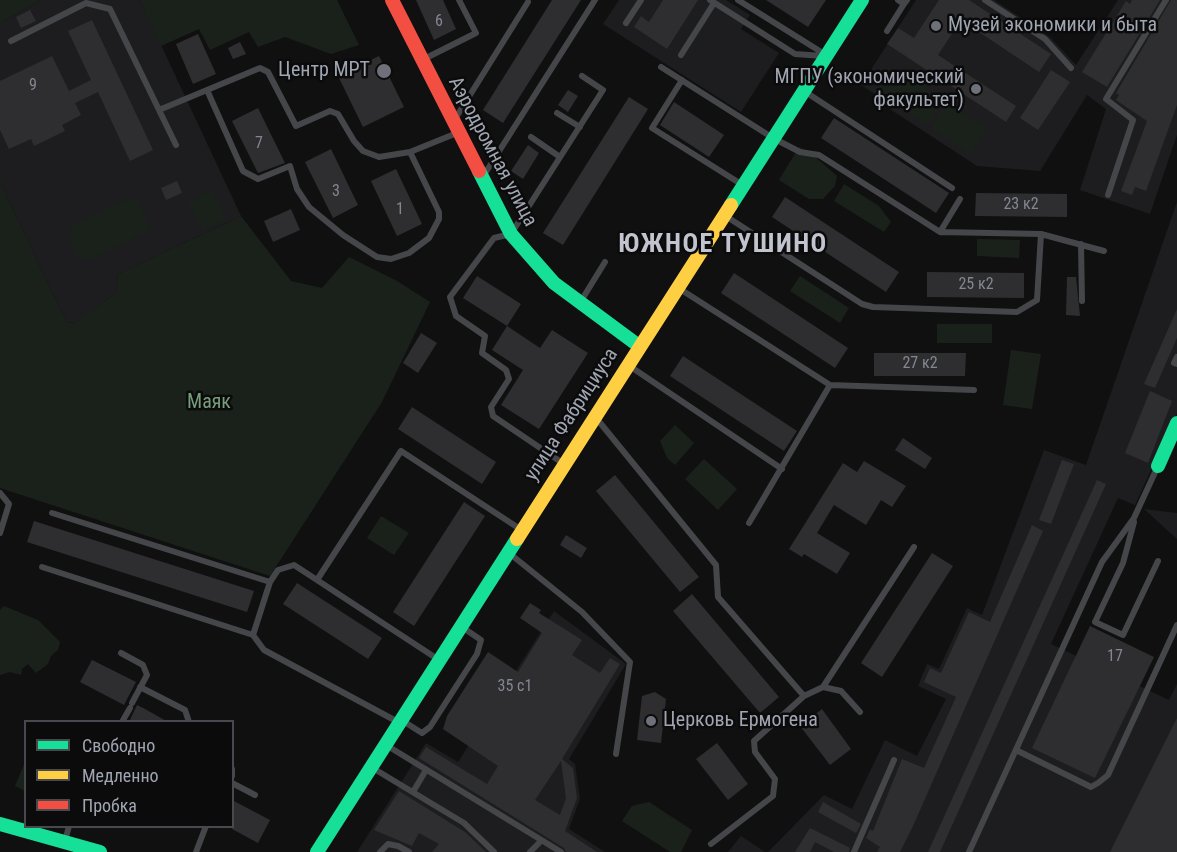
<!DOCTYPE html>
<html>
<head>
<meta charset="utf-8">
<style>
  body { margin:0 }
  #map { position:relative; width:1177px; height:852px; overflow:hidden; background:#101011; font-family:"Roboto Condensed",sans-serif }
  canvas { display:block }
  .legend { position:absolute; left:24px; top:720px; width:210px; height:108px; box-sizing:border-box; background:#0b0b0c; border:2px solid #47494e; margin:0; padding:8px 10px; list-style:none; font-size:18px; color:#a0a5b2 }
  .legend li { display:flex; align-items:center; gap:12px; height:30px }
  .legend b { width:30px; border:2px solid #47494e }
</style>
</head>
<body>
<div id="map">
<canvas width="1177" height="852"></canvas>
<ul class="legend">
<li><b style="height:8px;background:#16e098"></b>Свободно</li>
<li><b style="height:8px;background:#ffcf43"></b>Медленно</li>
<li><b style="height:8px;background:#f24e42"></b>Пробка</li>
</ul>
</div>
<script>
const context = document.querySelector('canvas').getContext('2d');
context.lineJoin = 'round';
function fillPath(path, color) { context.fillStyle = color; context.fill(path, 'evenodd'); }
const shape = rows => new Path2D(rows.map(r => 'M' + r).join(''));
function trace(path, color, width, dash) { context.strokeStyle = color; context.lineWidth = width; context.lineCap = dash ? 'butt' : 'round'; context.setLineDash(dash || []); context.stroke(path); }
function write(font, color, halo, rows, align = 'center') {
  context.font = font + ' "Roboto Condensed",sans-serif'; context.lineWidth = 5; context.setLineDash([]); context.textBaseline = 'middle'; context.strokeStyle = halo; context.fillStyle = color; for (const [text, x, y, turn = 0] of rows) {
    context.save(); context.translate(x, y); context.rotate((+turn || 0) * Math.PI / 180); context.textAlign = isNaN(turn) ? turn : align; if (halo) context.strokeText(text, 0, 0); context.fillText(text, 0, 0); context.restore();
  }
}
const built = shape([
  [41,0,140,0,241,216,118,274,116,293,75,324,66,321,0,182,0,23],
  [619,0,726,0,750,15,741,29,779,53,741,112,603,24],
  [916,0,994,0,1050,37,1076,65,1118,0,1177,0,1177,135,1150,214,1080,190,1106,109,1087,95,1040,171,977,166,873,98,875,94,861,85],
  [1177,202,1177,413,1135,505,1118,498,1051,644,1169,700,1177,684,1177,852,768,852,824,795,852,809,885,740,917,756,946,699,918,686,927,664,939,669,967,608,982,615,1044,450,1086,465],
  [1144,509,1177,513,1177,539],
  [554,611,626,664,569,759,575,764,580,799,569,829,605,852,357,852,426,743,458,762],
  [741,836,765,852,728,852]
]);
const green = shape([
  [0,0,41,0,0,23],
  [140,0,337,0,359,45,331,54,285,37,258,47,249,32,210,50,199,29,161,46],
  [894,68,944,101,927,126,877,93],
  [947,103,987,129,971,154,931,128],
  [799,147,812,154,837,176,835,186,823,199,809,199,779,180],
  [0,182,66,321,74,324,116,293,118,274,241,216,291,281,322,288,349,257,397,281,430,302,382,402,270,576,0,488],
  [844,184,879,206,891,222,884,232,834,201],
  [212,190,226,219,203,230,189,201],
  [126,200,135,200,140,205,148,224,148,231,89,260,77,256,69,239,73,225],
  [977,239,1020,240,1019,258,977,256],
  [800,276,849,308,840,323,790,291],
  [937,324,992,324,992,343,937,343],
  [1011,350,1041,354,1032,409,1003,405],
  [675,425,694,443,675,465,667,458,660,441],
  [704,459,737,489,718,510,685,479],
  [381,516,409,533,394,555,367,538],
  [4,606,38,620,60,642,58,650,51,656,48,664,36,673,28,664,22,669,21,675,10,672,0,675,0,610],
  [25,762,25,791,15,786],
  [649,802,692,830,681,852,670,852,622,821,632,806]
]);
const building = shape([
  [416,0,443,0,456,29,434,40],
  [552,0,581,0,503,123,483,110],
  [663,0,698,0,667,49,634,27,641,16,649,22],
  [766,0,826,0,808,27],
  [939,0,969,0,1051,54,1039,72,961,20,938,55,1016,106,1006,122,887,44,898,28,914,38],
  [1132,0,1160,0,1107,87,1082,72,1126,1,1130,4],
  [1171,0,1177,0,1177,105,1146,191,1135,187,1132,195,1121,191,1147,121,1116,100,1119,95,1116,93],
  [30,10,36,21,21,28,16,17],
  [92,20,153,150,130,161,98,92,75,103,81,115,62,125,65,131,34,146,31,139,9,149,0,130,0,81,52,56,69,91,91,80,68,31],
  [198,34,216,74,193,84,176,44],
  [240,42,246,54,233,59,228,48],
  [379,56,404,107,363,127,338,76],
  [1051,70,1070,82,1038,130,1020,118],
  [568,90,578,96,568,112,558,105],
  [629,97,648,109,563,245,543,233],
  [674,102,724,135,709,157,660,125],
  [258,108,285,163,258,173,232,121],
  [834,118,949,193,936,213,821,138],
  [528,145,539,153,523,179,511,171],
  [331,149,358,205,333,218,305,162],
  [396,169,422,224,397,236,371,181],
  [177,181,182,193,166,200,161,188],
  [976,193,1067,194,1067,217,975,216],
  [785,197,899,272,886,292,772,217],
  [291,209,300,230,273,242,264,221],
  [927,272,1024,273,1024,298,927,297],
  [734,273,848,348,835,368,721,293],
  [477,276,521,304,507,326,463,298],
  [1067,277,1076,277,1080,316,1066,315],
  [1177,309,1177,338,1155,388,1144,384],
  [507,326,540,348,552,330,588,353,539,429,501,405,523,370,492,350],
  [421,333,437,343,418,373,403,363],
  [874,353,966,353,965,376,874,376],
  [683,356,797,431,784,451,670,376],
  [1150,391,1172,401,1148,463,1125,453],
  [412,407,496,462,482,484,398,429],
  [903,438,932,458,925,469,895,450],
  [1062,460,1074,464,1051,524,1039,520],
  [864,461,906,486,892,507,881,500,866,525,834,505,817,533,850,553,837,574,804,554,802,557,789,549,843,463,857,472],
  [615,475,699,577,680,592,596,491],
  [1097,480,1106,484,940,852,928,852],
  [464,502,485,516,414,626,393,612],
  [34,521,254,591,247,612,27,542],
  [1032,525,1043,531,913,826,900,852,877,852,880,847,866,838,870,829,873,831,902,759,924,768,956,697,924,682,930,668,941,673,969,612,990,622],
  [566,535,587,548,581,558,560,545],
  [932,553,953,566,882,677,861,663],
  [297,583,382,638,368,659,283,604],
  [692,594,779,697,760,713,673,611],
  [530,603,541,610,539,613,582,640,572,655,600,673,610,658,620,664,562,759,573,768,577,798,565,831,597,852,566,852,564,848,419,758,426,747,487,784,498,766,443,729,447,716,488,652,518,672,542,633,520,618],
  [561,761,566,798,560,815,535,800],
  [1090,626,1154,657,1095,778,1032,748],
  [92,660,136,682,124,705,80,682],
  [655,692,666,699,661,743,637,740,642,696],
  [137,705,145,709,168,722,129,722],
  [822,709,851,749,830,765,800,726],
  [1177,718,1177,852,1110,852],
  [717,743,748,784,728,800,696,759],
  [399,791,465,832,486,852,432,852,439,844,419,833,412,846,374,830],
  [232,800,270,820,258,843,232,829],
  [823,802,861,824,856,833,818,812],
  [810,828,850,848,849,852,834,852,815,842,810,852,795,852]
]);
const lane = shape([
  [710,0,795,54,823,56],
  [738,0,826,55],
  [898,0,904,4,907,0],
  [985,0,1045,39,1071,68],
  [626,23,641,0],
  [887,31,904,4],
  [11,41,86,3,110,9,176,145],
  [681,55,714,3],
  [422,60,476,33,459,0],
  [661,67,773,138,800,152,819,155,940,232,1041,234,1104,251],
  [682,80,652,128,741,184],
  [804,91,952,188],
  [159,110,207,90],
  [557,113,580,127],
  [455,119,528,2],
  [531,137,560,157],
  [410,152,439,212,439,219,429,238,409,253,391,259,377,257,343,235,309,207,297,189,290,166,258,179,243,171,207,90,260,68,268,72,296,126,330,111,338,114,354,141,363,151,379,157,410,152,457,133],
  [484,175,595,0],
  [1108,195,1133,120,1106,99,1166,0],
  [724,215,862,304,873,307,1017,312,1037,300,1041,234],
  [940,232,960,199],
  [1081,244,1082,301],
  [680,289,830,385,974,390],
  [581,301,605,262],
  [1177,357,1174,363,1177,364],
  [631,367,782,469],
  [597,419,716,565,718,597,804,696,823,687,841,691,860,712],
  [564,464,493,416,491,407,509,379,506,370,482,353,485,336,456,316,450,297,494,238,511,234,603,90,582,76],
  [0,493,9,504,0,533],
  [52,513,270,582],
  [1134,522,1123,563,1095,622,1123,635,1158,561],
  [749,523,830,385],
  [509,553,582,612,630,662,616,754],
  [42,567,253,635,270,582,278,570,294,565,317,580,401,451,520,529],
  [317,580,439,660],
  [253,635,264,650,398,722],
  [121,653,143,665,147,675,132,703],
  [140,687,185,710,189,722],
  [823,687,914,547],
  [403,721,422,733,430,727,477,654,481,640,462,627],
  [122,722,130,708],
  [386,745,561,852],
  [1018,751,1091,787,1098,783,1108,775,1177,625],
  [371,767,464,823,494,852],
  [232,769,232,776],
  [232,783,255,795],
  [413,792,426,770],
  [65,841,69,826],
  [711,844,773,796,775,779,755,752,754,741,804,696],
  [196,852,206,826],
  [380,852,388,844,398,846,409,852],
  [530,852,541,841],
  [854,852,894,760],
  [969,852,1102,562,1134,518,1157,468]
]);
const fast = shape([
  [479,171,511,234,554,283,639,346],
  [731,205,862,0],
  [1158,466,1177,423],
  [0,824,100,852],
  [317,852,517,539]
]);
const slow = shape([
  [517,539,731,205]
]);
const jam = shape([
  [392,0,479,171]
]);
const markers = [
  [936,26,6,"#6e717a"],
  [384,71,8,"#6e717a"],
  [976,89,6,"#6e717a"],
  [651,721,6,"#6e717a"]
];
const numberNames = [
  ["6",439,22],
  ["9",33,86],
  ["7",259,144],
  ["3",336,192],
  ["23 к2",1021,205],
  ["1",400,210],
  ["25 к2",976,285],
  ["27 к2",920,364],
  ["17",1115,657],
  ["35 c1",515,687]
];
const poiNames = [
  ["Музей экономики и быта",948,26],
  ["Центр МРТ",370,71,"right"],
  ["МГПУ (экономический",964,78,"right"],
  ["факультет)",964,101,"right"],
  ["Церковь Ермогена",663,721]
];
const streetNames = [
  ["Аэродромная улица",492,152,62],
  ["улица Фабрициуса",572,415,-57]
];
const parkNames = [
  ["Маяк",209,403]
];
const districtNames = [
  ["ЮЖНОЕ ТУШИНО",723,245]
];
fillPath(built, '#1d1d1f');
fillPath(green, '#1a211b');
fillPath(building, '#2e2e30');
trace(lane, '#454649', 6);
trace(fast, '#16e098', 14);
trace(slow, '#ffcf43', 14);
trace(jam, '#f24e42', 14);
for (const [x, y, r, color] of markers) { const dot = new Path2D(); dot.arc(x, y, r, 0, 2 * Math.PI); context.fillStyle = color; context.fill(dot); trace(dot, '#0b0b0c', 2); }
write('16px', '#848792', null, numberNames);
write('20px', '#a0a5b2', '#0b0b0c', poiNames, 'left');
write('20px', '#a0a5b2', '#0b0b0c', streetNames);
write('20px', '#779e7c', '#0b0b0c', parkNames);
context.letterSpacing = '1.5px';
write('bold 26px', '#c1c4ce', '#0b0b0c', districtNames);
context.letterSpacing = '0px';
</script>
</body>
</html>
